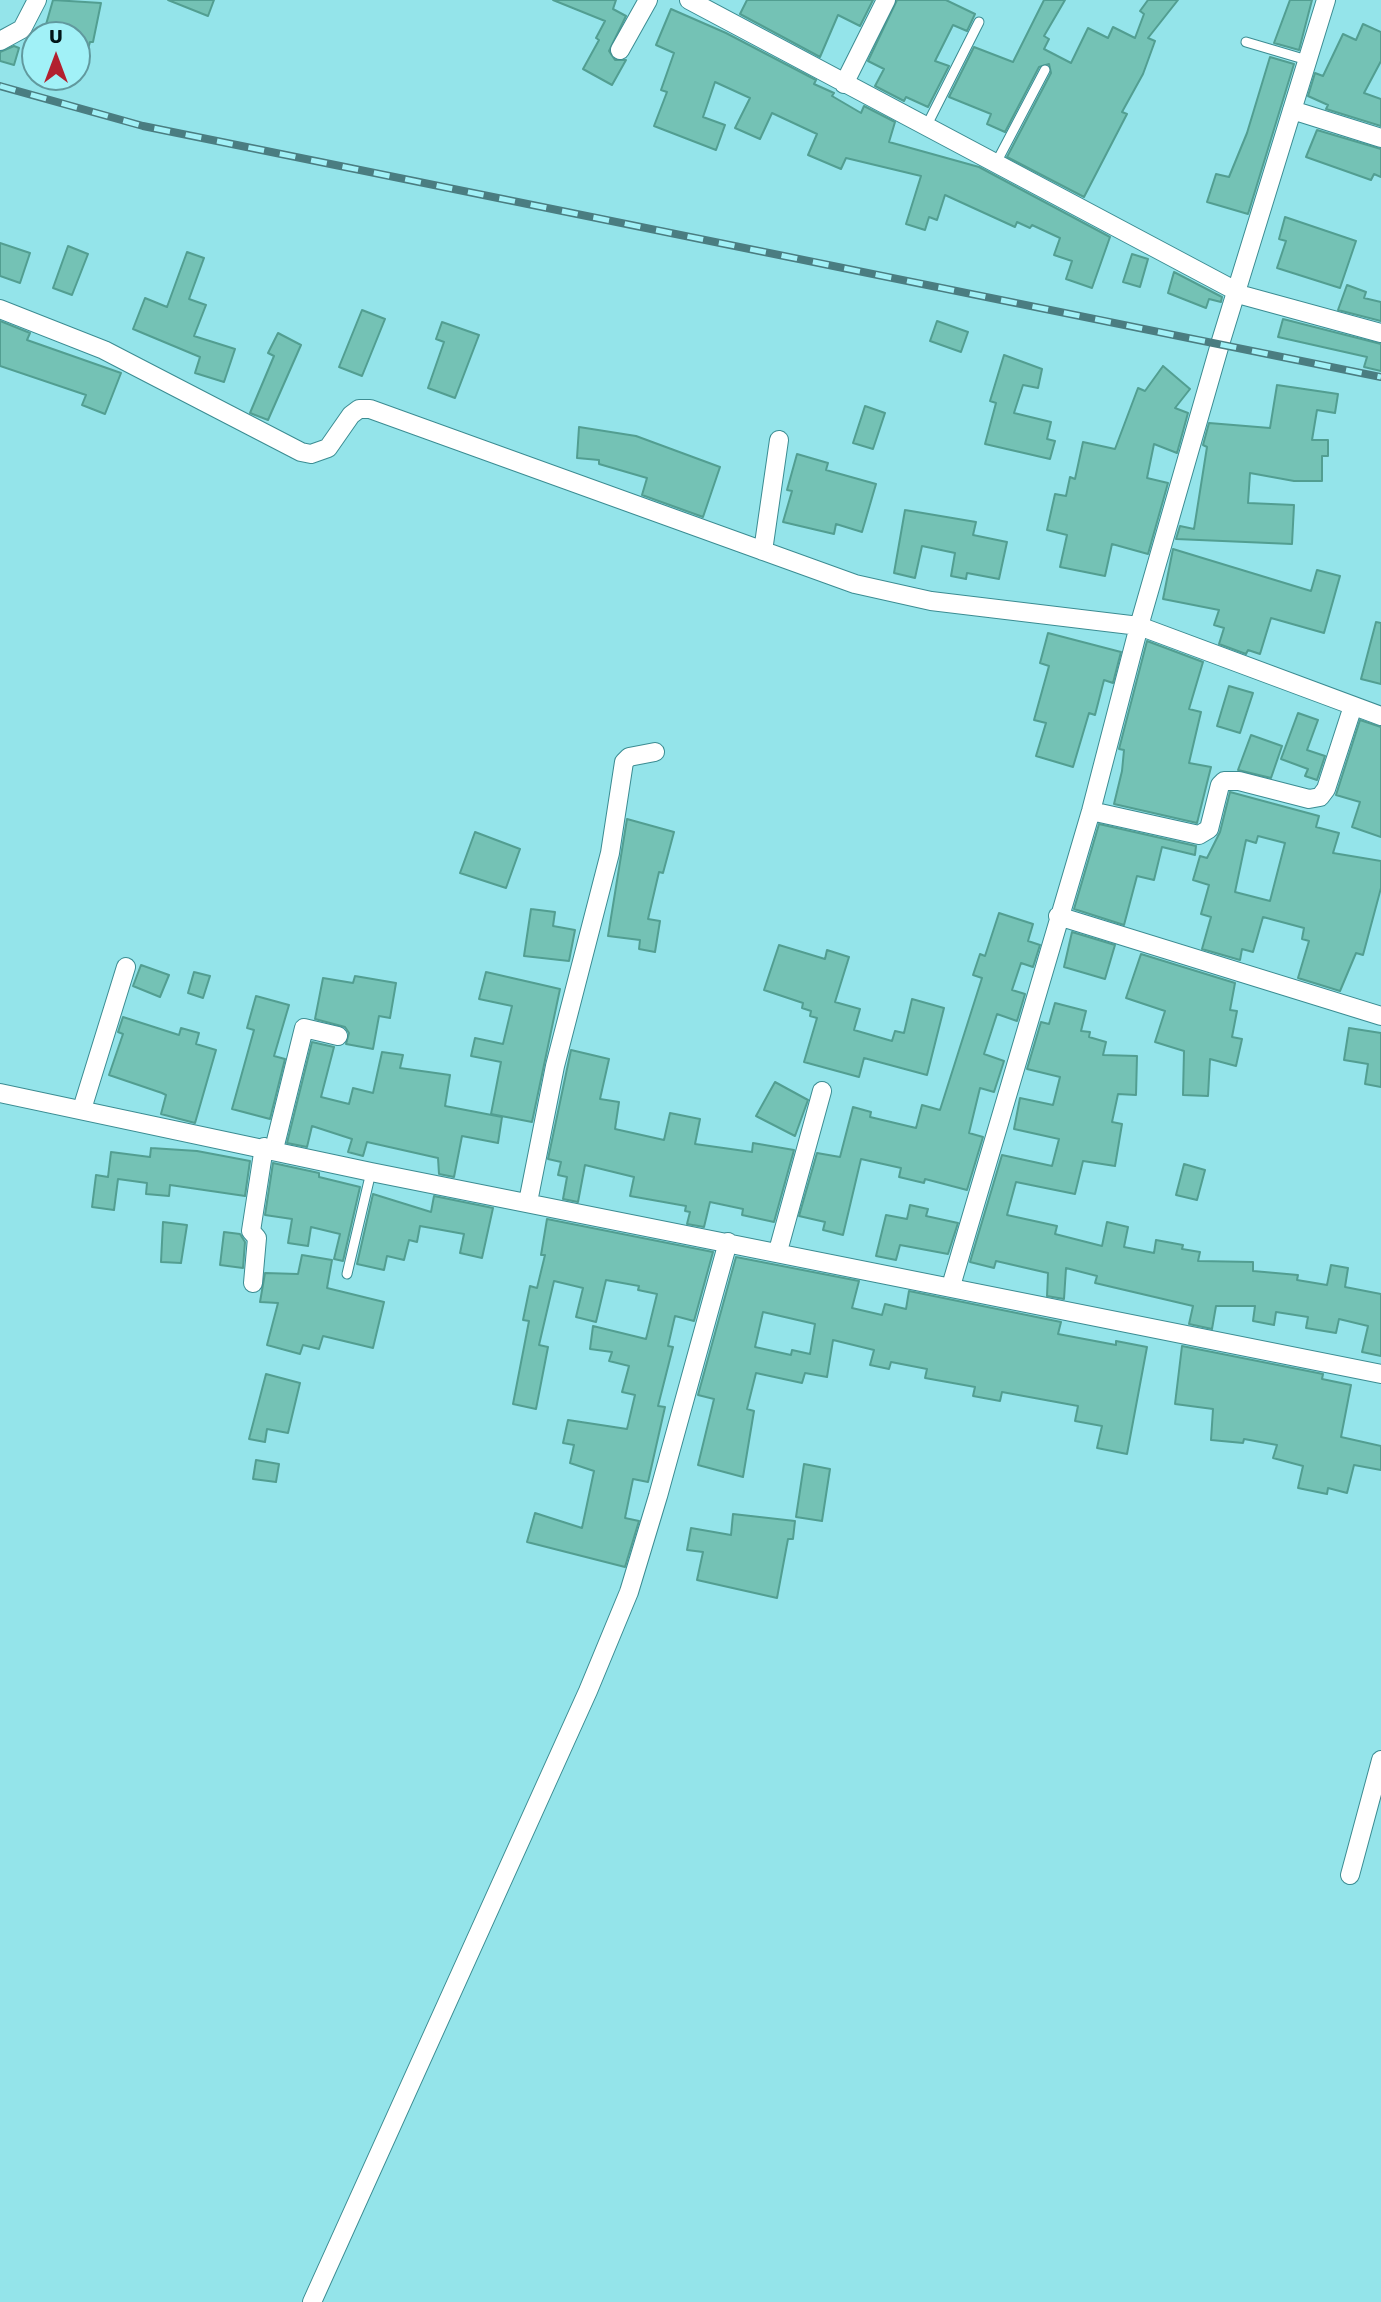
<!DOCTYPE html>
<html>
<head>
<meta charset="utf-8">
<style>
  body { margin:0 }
  #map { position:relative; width:1381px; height:2302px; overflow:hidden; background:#94e4ea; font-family:Rubik,sans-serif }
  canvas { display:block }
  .north { position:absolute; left:21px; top:21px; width:70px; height:70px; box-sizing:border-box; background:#a1f1f7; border:2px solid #61999e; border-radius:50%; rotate:0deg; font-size:19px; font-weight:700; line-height:28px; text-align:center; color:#001618 }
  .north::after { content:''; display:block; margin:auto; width:24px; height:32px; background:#b2202f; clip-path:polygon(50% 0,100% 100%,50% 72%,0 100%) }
</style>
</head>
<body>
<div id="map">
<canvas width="1381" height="2302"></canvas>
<div class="north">U</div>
</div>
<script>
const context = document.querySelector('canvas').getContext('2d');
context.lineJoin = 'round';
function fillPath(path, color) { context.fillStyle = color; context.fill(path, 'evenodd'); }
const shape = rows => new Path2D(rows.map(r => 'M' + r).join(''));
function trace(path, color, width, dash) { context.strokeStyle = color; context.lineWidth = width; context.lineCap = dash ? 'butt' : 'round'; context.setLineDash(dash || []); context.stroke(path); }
const building = shape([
  [53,0,101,3,93,42,90,42,81,73,77,72,77,35,45,28,53,0],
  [168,0,214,0,208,16,168,0],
  [553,0,616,0,613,9,626,16,609,51,615,60,626,60,612,85,583,69,599,40,596,38,605,21,553,0],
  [747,0,873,0,860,26,838,15,820,57,740,14,747,0],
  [897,0,946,0,975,14,967,31,953,25,935,61,949,66,928,107,906,97,904,101,875,86,884,69,868,61,897,0],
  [1044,0,1065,0,1044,36,1049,39,1044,49,1071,63,1088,28,1108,38,1113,27,1135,38,1144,14,1140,11,1148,0,1178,0,1148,38,1155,41,1143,74,1122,112,1127,114,1084,197,1007,157,1051,73,1049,64,1039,67,1005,132,987,124,991,114,949,97,974,47,1013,62,1044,0],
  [1290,0,1312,0,1299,50,1274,43,1290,0],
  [671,9,726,33,816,80,814,84,834,93,832,96,861,113,864,106,895,122,889,142,979,167,1110,237,1092,288,1066,279,1072,261,1054,255,1060,238,1032,225,1030,228,1017,222,1015,227,945,195,937,220,929,217,925,230,906,224,921,176,846,158,841,169,808,155,817,134,772,113,760,139,735,128,750,98,715,82,703,117,725,125,716,150,654,126,667,92,661,90,674,53,656,45,671,9],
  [1363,24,1381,32,1381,61,1364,93,1381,99,1381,126,1326,109,1328,105,1308,96,1315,73,1323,76,1343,34,1356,40,1363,24],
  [14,46,19,48,14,65,0,61,0,52,14,46],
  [1270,57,1294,64,1248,214,1207,202,1216,174,1229,177,1247,133,1270,57],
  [1317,130,1381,149,1381,177,1374,174,1371,180,1306,157,1317,130],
  [1285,217,1356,241,1340,288,1277,268,1286,241,1279,239,1285,217],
  [0,243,30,253,20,283,0,276,0,243],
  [68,246,88,254,72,295,53,288,68,246],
  [187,252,204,258,189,299,206,305,194,336,235,349,224,382,195,373,200,357,133,329,145,298,167,307,187,252],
  [1132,254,1148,259,1140,287,1123,282,1132,254],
  [1174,272,1222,297,1221,302,1209,299,1206,308,1168,293,1174,272],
  [1347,285,1366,292,1364,298,1381,302,1381,321,1338,310,1347,285],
  [362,310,385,319,362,376,339,367,362,310],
  [1283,319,1381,344,1381,371,1364,367,1367,357,1278,337,1283,319],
  [0,321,30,333,27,340,121,373,105,414,82,405,86,395,0,366,0,321],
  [937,321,968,332,961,352,930,341,937,321],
  [442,322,479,335,455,398,428,388,444,342,436,339,442,322],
  [278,333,301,345,268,420,250,413,274,356,268,353,278,333],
  [1004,355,1042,369,1038,388,1023,385,1014,413,1051,422,1047,439,1055,441,1050,459,985,444,996,403,990,401,1004,355],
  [1163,366,1190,389,1175,408,1188,413,1177,453,1154,444,1147,478,1168,483,1148,554,1112,544,1105,576,1060,567,1067,535,1047,530,1055,494,1066,496,1070,477,1075,479,1083,442,1115,449,1138,388,1145,391,1163,366],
  [1277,385,1338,394,1335,413,1317,410,1312,440,1328,440,1328,456,1322,456,1322,481,1294,481,1250,473,1248,503,1294,505,1292,544,1176,539,1180,526,1194,529,1207,447,1203,445,1209,423,1270,428,1277,385],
  [865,406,885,413,873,449,853,443,865,406],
  [579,427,636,436,720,467,703,517,642,495,647,478,599,464,599,460,577,458,579,427],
  [797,454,828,463,826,470,876,484,862,532,836,524,834,534,783,522,792,491,787,490,797,454],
  [905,510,976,522,973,535,1007,542,999,579,967,573,966,579,951,576,955,553,922,546,915,578,894,573,905,510],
  [1173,549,1311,591,1317,570,1340,576,1324,633,1271,618,1260,654,1248,650,1246,654,1219,644,1224,628,1214,625,1219,610,1163,599,1173,549],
  [1376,622,1381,623,1381,684,1361,679,1376,622],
  [1048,633,1121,652,1113,683,1104,680,1095,715,1089,713,1073,767,1036,756,1046,723,1034,720,1049,666,1040,663,1048,633],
  [1147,641,1203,662,1189,709,1201,712,1189,763,1211,767,1197,823,1114,804,1122,771,1124,750,1119,749,1147,641],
  [1229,686,1253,693,1240,733,1217,726,1229,686],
  [1298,713,1318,720,1307,750,1325,756,1317,780,1305,776,1308,769,1281,759,1298,713],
  [1360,720,1381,727,1381,837,1352,827,1360,802,1336,795,1360,720],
  [1251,735,1282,746,1271,778,1238,770,1251,735],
  [1230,792,1319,816,1316,827,1339,833,1333,853,1381,861,1381,888,1363,955,1356,953,1340,991,1298,978,1309,941,1302,939,1304,928,1263,917,1253,952,1242,949,1240,960,1202,949,1211,917,1201,914,1209,885,1193,880,1200,856,1207,858,1220,832,1230,792],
  [1258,836,1285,843,1270,901,1235,892,1246,840,1256,843,1258,836],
  [627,819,674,832,663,873,659,872,648,919,660,921,655,952,639,949,640,940,608,936,627,819],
  [1099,824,1196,846,1195,855,1162,847,1154,880,1137,876,1124,925,1074,909,1099,824],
  [475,832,520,849,506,888,460,873,475,832],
  [531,909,555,912,553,926,575,930,569,961,524,956,531,909],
  [999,913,1033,924,1028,941,1040,945,1033,967,1021,963,1012,990,1025,994,1017,1021,997,1014,984,1054,1004,1061,994,1092,980,1088,969,1133,983,1137,967,1190,925,1179,924,1183,899,1177,901,1168,861,1159,843,1235,823,1230,825,1222,799,1216,817,1153,840,1157,853,1107,871,1112,870,1117,916,1128,922,1105,940,1110,982,978,973,975,980,954,985,956,999,913],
  [1072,932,1115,945,1105,979,1064,967,1072,932],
  [779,945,825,959,827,950,849,957,835,1002,860,1009,854,1030,892,1041,895,1031,904,1033,912,999,944,1008,927,1075,864,1058,859,1077,804,1062,817,1018,810,1016,811,1011,802,1008,803,1003,764,990,779,945],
  [1141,954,1235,983,1230,1010,1237,1011,1232,1037,1242,1039,1236,1066,1210,1059,1208,1096,1183,1095,1184,1051,1155,1042,1165,1011,1126,998,1141,954],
  [141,965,169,975,160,997,133,986,141,965],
  [194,972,210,976,203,998,188,993,194,972],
  [486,972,560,989,532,1122,491,1114,501,1062,471,1056,475,1038,503,1044,512,1006,479,999,486,972],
  [355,976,396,983,390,1018,379,1016,373,1049,346,1044,349,1033,345,1027,315,1019,323,978,353,983,355,976],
  [256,996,289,1005,274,1056,285,1059,270,1119,232,1109,254,1030,247,1028,256,996],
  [1055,1003,1086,1011,1081,1031,1090,1032,1089,1037,1106,1042,1103,1055,1137,1056,1136,1095,1118,1094,1112,1122,1122,1124,1115,1166,1083,1161,1075,1194,1016,1182,1007,1215,1057,1226,1055,1234,1102,1246,1107,1222,1128,1227,1124,1247,1154,1253,1156,1240,1183,1245,1182,1249,1200,1252,1198,1261,1253,1262,1253,1271,1298,1275,1297,1280,1327,1285,1331,1265,1348,1268,1345,1287,1381,1294,1381,1356,1362,1352,1368,1326,1339,1319,1336,1333,1306,1328,1308,1317,1276,1312,1274,1325,1253,1321,1255,1306,1216,1306,1212,1329,1189,1324,1193,1306,1095,1283,1097,1276,1066,1268,1064,1299,1047,1296,1048,1273,996,1261,994,1268,970,1262,1002,1155,1052,1166,1059,1139,1014,1129,1020,1098,1053,1105,1060,1077,1027,1069,1041,1022,1049,1024,1055,1003],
  [123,1017,179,1035,181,1028,199,1033,196,1044,216,1050,195,1123,161,1114,166,1095,162,1093,109,1075,123,1034,118,1032,123,1017],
  [1349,1028,1381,1033,1381,1087,1365,1084,1368,1064,1344,1060,1349,1028],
  [312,1042,334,1047,321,1097,349,1104,353,1088,373,1093,382,1052,403,1055,400,1068,450,1075,445,1106,502,1117,498,1143,462,1136,454,1177,439,1174,438,1158,367,1142,363,1156,348,1152,352,1139,312,1126,307,1147,287,1143,312,1042],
  [571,1050,609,1059,600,1099,619,1102,615,1129,664,1140,670,1113,700,1119,695,1144,752,1152,753,1143,794,1150,774,1222,742,1215,743,1209,710,1202,704,1227,687,1224,690,1212,685,1211,686,1206,630,1196,634,1177,585,1165,578,1202,563,1199,567,1177,558,1175,561,1162,548,1159,571,1050],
  [775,1082,808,1100,795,1136,756,1116,775,1082],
  [151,1148,197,1151,250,1161,245,1196,170,1185,169,1196,146,1194,147,1183,118,1179,114,1210,92,1207,96,1175,108,1177,111,1152,150,1157,151,1148],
  [273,1163,319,1173,319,1177,360,1187,343,1261,334,1259,340,1234,311,1227,308,1246,288,1243,292,1219,265,1215,273,1163],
  [1184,1164,1205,1170,1197,1200,1176,1195,1184,1164],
  [373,1194,431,1212,434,1196,493,1208,482,1258,460,1253,464,1234,420,1226,417,1242,409,1240,404,1260,387,1256,384,1270,357,1264,373,1194],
  [910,1205,928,1209,926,1216,958,1223,948,1254,900,1245,896,1260,876,1256,886,1215,907,1219,910,1205],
  [547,1219,713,1252,694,1321,675,1316,668,1346,673,1347,658,1406,665,1407,648,1482,633,1479,625,1518,639,1521,625,1567,527,1542,535,1513,582,1528,594,1471,570,1463,574,1445,563,1443,568,1420,627,1429,635,1395,622,1392,629,1366,609,1361,612,1352,590,1349,593,1326,646,1339,657,1294,638,1290,639,1286,606,1280,596,1322,576,1317,583,1288,554,1281,539,1345,548,1347,536,1409,513,1404,529,1321,523,1320,530,1286,537,1288,545,1255,541,1255,547,1219],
  [163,1222,187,1225,181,1263,161,1262,163,1222],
  [224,1232,240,1234,245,1242,243,1268,220,1265,224,1232],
  [302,1255,332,1260,327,1288,384,1302,373,1348,323,1336,319,1349,303,1345,300,1354,267,1345,278,1303,260,1302,265,1273,298,1274,302,1255],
  [736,1257,859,1281,852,1308,882,1315,885,1304,906,1309,909,1291,1061,1322,1058,1334,1116,1345,1116,1341,1147,1347,1127,1454,1097,1448,1102,1426,1075,1421,1078,1406,1002,1392,1000,1401,973,1396,975,1387,925,1378,927,1369,891,1362,889,1369,870,1365,874,1350,833,1340,827,1377,805,1373,802,1383,756,1373,747,1409,754,1411,743,1477,698,1465,714,1399,698,1395,736,1257],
  [763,1312,815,1324,810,1354,792,1350,791,1355,755,1347,763,1312],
  [1182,1346,1323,1374,1322,1379,1351,1385,1341,1437,1381,1446,1381,1470,1354,1465,1347,1493,1328,1488,1327,1494,1298,1488,1303,1466,1273,1458,1277,1445,1244,1439,1243,1443,1211,1440,1213,1409,1175,1404,1182,1346],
  [266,1374,300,1383,288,1433,267,1429,265,1442,249,1439,266,1374],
  [256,1460,279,1464,276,1482,253,1479,256,1460],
  [804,1464,830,1469,822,1521,796,1517,804,1464],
  [733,1514,795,1521,793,1539,788,1539,777,1598,697,1580,703,1552,687,1550,691,1528,731,1535,733,1514]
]);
const service = shape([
  [1246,42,1307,60],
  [926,127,979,22],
  [995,165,1045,70],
  [347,1274,371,1172]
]);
const minor = shape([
  [689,0,1236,291],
  [0,41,22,29,37,0],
  [620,50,648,0],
  [844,84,886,0],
  [1292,110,1381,138],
  [1238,294,1381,333],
  [0,309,104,350,301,452,311,454,328,448,351,415,359,409,370,409,855,584,931,601,1139,626,1381,716],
  [763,551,779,440],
  [1091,811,1199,835,1209,829,1220,785,1224,781,1239,781,1309,799,1320,797,1326,789,1353,706],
  [1058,916,1381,1016],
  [0,1093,371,1172,1381,1374],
  [82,1109,126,967],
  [274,1149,304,1028,338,1036],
  [528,1202,555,1066,610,853,624,762,629,757,655,752],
  [778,1251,822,1091],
  [253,1283,257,1238,251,1231,264,1147],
  [951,1286,1091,811,1139,626,1220,344,1326,0],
  [1350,1875,1381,1760],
  [312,2302,588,1691,629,1592,658,1496,728,1242]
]);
const rail = shape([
  [0,86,143,126,1381,377]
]);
fillPath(building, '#74c2b5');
trace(building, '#529e91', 2);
trace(service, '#3b8c92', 11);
trace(minor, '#3b8c92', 20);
trace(service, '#fff', 9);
trace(minor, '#fff', 18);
trace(rail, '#4a7d81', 8);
trace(rail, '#a1f1f7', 5, [16]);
</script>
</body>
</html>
